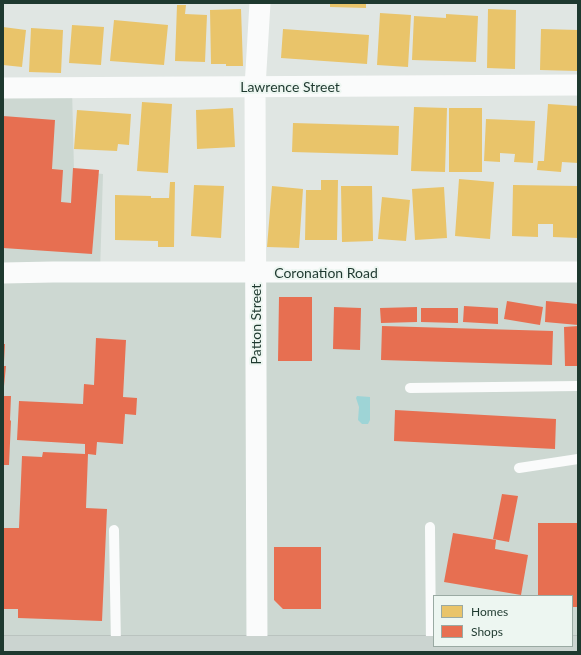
<!DOCTYPE html>
<html>
<head>
<meta charset="utf-8">
<style>
  body { margin:0 }
  #map { position:relative; width:581px; height:655px; overflow:hidden; background:#e0e6e3; font-family:Lato,sans-serif }
  canvas { display:block }
  .frame { position:absolute; inset:0; border:4px solid #1e392f; pointer-events:none }
  .legend { position:absolute; left:433px; top:595px; width:140px; height:52px; box-sizing:border-box; background:#edf6f1; border:1px solid #9aaaa3; margin:0; padding:5px 7px; list-style:none; font-size:12px; color:#1e392f }
  .legend li { display:flex; align-items:center; gap:8px; height:20px }
  .legend b { width:20px; border:1px solid #9aaaa3 }
</style>
</head>
<body>
<div id="map">
<canvas width="581" height="655"></canvas>
<div class="frame"></div>
<ul class="legend">
<li><b style="height:11px;background:#e9c46a"></b>Homes</li>
<li><b style="height:11px;background:#e76f51"></b>Shops</li>
</ul>
</div>
<script>
const context = document.querySelector('canvas').getContext('2d');
context.lineJoin = 'round';
function fillPath(path, color) { context.fillStyle = color; context.fill(path, 'evenodd'); }
const shape = rows => new Path2D(rows.map(r => 'M' + r).join(''));
function trace(path, color, width, dash) { context.strokeStyle = color; context.lineWidth = width; context.lineCap = dash ? 'butt' : 'round'; context.setLineDash(dash || []); context.stroke(path); }
function write(font, color, halo, rows, align = 'center') {
  context.font = font + ' Lato,sans-serif'; context.lineWidth = 4; context.setLineDash([]); context.textBaseline = 'middle'; context.strokeStyle = halo; context.fillStyle = color; for (const [text, x, y, turn = 0] of rows) {
    context.save(); context.translate(x, y); context.rotate((+turn || 0) * Math.PI / 180); context.textAlign = isNaN(turn) ? turn : align; if (halo) context.strokeText(text, 0, 0); context.fillText(text, 0, 0); context.restore();
  }
}
const built = shape([
  [3,88,72,88,74,171,103,174,100,273,578,272,578,652,3,652],
  [434,596,572,596,572,646,434,646]
]);
const water = shape([
  [357,396,370,397,370,420,368,424,362,424,358,420,359,407,356,398]
]);
const homes = shape([
  [330,3,366,3,366,8,330,7],
  [177,5,186,5,185,14,207,15,205,62,175,61],
  [241,9,243,66,226,66,226,64,211,64,210,10],
  [488,9,516,10,515,69,487,68],
  [380,13,411,15,408,67,377,65],
  [446,14,478,16,476,62,412,60,414,16,446,18],
  [114,20,168,25,164,65,110,61],
  [72,25,104,27,101,65,69,63],
  [3,27,26,30,22,67,3,65],
  [31,28,63,30,61,73,29,72],
  [283,29,369,35,367,64,281,58],
  [541,29,578,30,578,71,540,70],
  [142,102,172,104,168,173,137,171],
  [548,104,578,106,578,163,562,162,561,172,537,170,538,161,544,161],
  [414,107,447,108,445,172,411,171],
  [233,108,235,147,197,149,196,110],
  [449,108,482,108,482,172,449,172],
  [77,110,131,114,129,145,118,144,117,151,74,149],
  [486,119,535,121,533,163,514,162,515,154,500,153,500,162,484,161],
  [293,123,399,126,398,155,292,152],
  [459,179,494,182,490,239,455,236],
  [321,180,338,180,337,240,305,240,306,190,321,190],
  [170,182,175,182,174,247,158,247,158,241,115,240,115,195,151,196,151,198,169,198],
  [194,185,224,186,221,238,191,236],
  [513,185,578,186,578,238,553,237,553,224,538,224,538,237,512,236],
  [272,186,303,189,299,248,267,247],
  [341,186,372,186,373,241,342,242],
  [444,187,447,238,415,240,412,189],
  [382,197,410,200,406,241,378,239]
]);
const shops = shape([
  [3,116,55,120,52,169,63,170,61,202,71,203,73,168,99,170,92,254,3,248],
  [279,297,312,297,312,361,278,361],
  [507,301,543,307,540,325,504,319],
  [546,301,578,304,578,325,545,322],
  [464,306,498,308,498,324,463,322],
  [334,307,361,308,360,350,333,349],
  [417,307,417,322,381,323,380,308],
  [421,308,458,308,458,323,421,322],
  [382,326,553,331,552,365,381,360],
  [578,326,578,366,565,366,564,327],
  [96,338,126,340,123,397,137,398,136,415,125,414,123,444,97,442,96,455,88,454,86,508,107,509,102,621,18,618,18,609,3,609,3,528,19,528,22,456,42,457,43,452,85,454,85,444,17,440,19,401,83,404,84,384,94,385],
  [3,344,5,344,4,362,3,362],
  [3,366,6,366,4,386,3,386],
  [3,396,11,396,10,420,11,421,9,465,3,465],
  [395,410,556,419,555,449,394,441],
  [502,494,518,496,509,542,493,539],
  [538,523,578,523,578,607,572,607,572,596,538,596],
  [453,533,496,540,495,549,528,555,521,595,444,582],
  [274,547,321,547,321,609,283,609,274,600]
]);
const lane = shape([
  [410,388,578,386],
  [519,468,578,459],
  [430,527,431,646],
  [114,530,116,647]
]);
const street = shape([
  [3,88,578,85],
  [3,273,53,272,578,272],
  [257,646,255,87,260,3]
]);
const primary = shape([
  [3,647,578,647]
]);
const streetNames = [
  ["Lawrence Street",290,87],
  ["Coronation Road",326,273],
  ["Patton Street",256,324,-90]
];
fillPath(built, '#cdd8d2');
fillPath(water, '#9ed4d6');
fillPath(homes, '#e9c46a');
fillPath(shops, '#e76f51');
trace(primary, '#bac3bf', 24);
trace(lane, '#fafbfb', 10);
trace(street, '#fafbfb', 21);
trace(primary, '#cbd4d0', 22);
write('14px', '#1e392f', '#edf6f1', streetNames);
</script>
</body>
</html>
